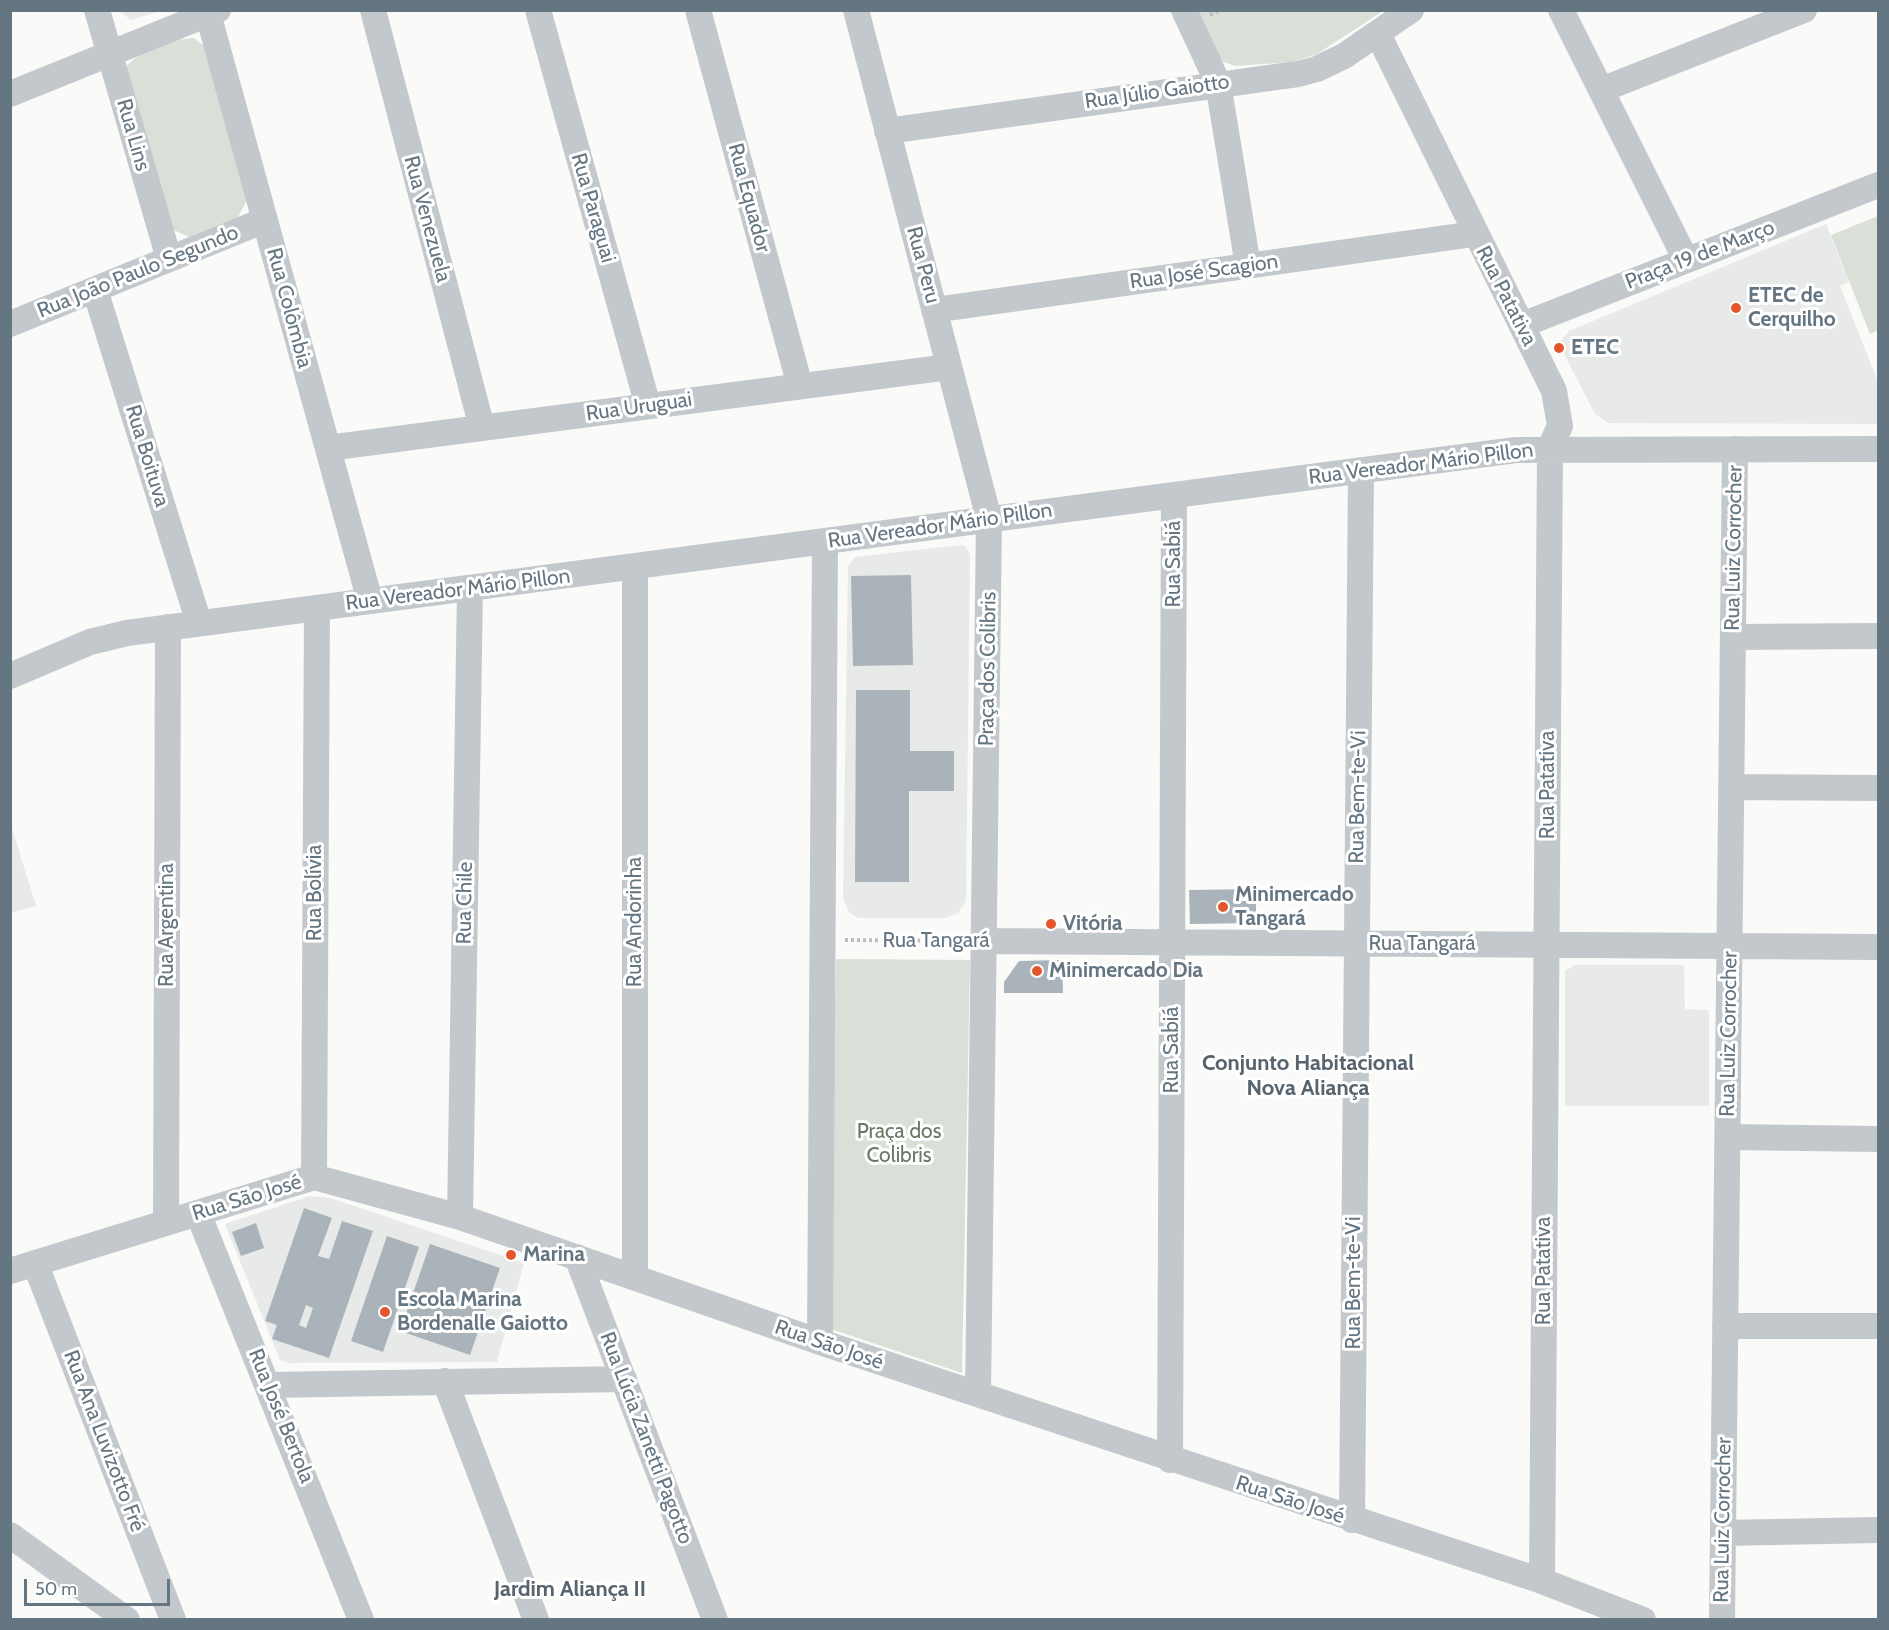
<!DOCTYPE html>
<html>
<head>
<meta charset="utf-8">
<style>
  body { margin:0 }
  #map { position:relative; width:1889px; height:1630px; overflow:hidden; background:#fafaf8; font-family:Cabin,sans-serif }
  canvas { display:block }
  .frame { position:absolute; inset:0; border:12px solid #657683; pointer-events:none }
  .scale { position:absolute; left:24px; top:1579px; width:146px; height:27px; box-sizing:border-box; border:3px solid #657683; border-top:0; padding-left:8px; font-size:18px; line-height:21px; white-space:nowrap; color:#657683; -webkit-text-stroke:4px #fff; paint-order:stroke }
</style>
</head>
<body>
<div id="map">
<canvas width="1889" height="1630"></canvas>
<div class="frame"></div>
<div class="scale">50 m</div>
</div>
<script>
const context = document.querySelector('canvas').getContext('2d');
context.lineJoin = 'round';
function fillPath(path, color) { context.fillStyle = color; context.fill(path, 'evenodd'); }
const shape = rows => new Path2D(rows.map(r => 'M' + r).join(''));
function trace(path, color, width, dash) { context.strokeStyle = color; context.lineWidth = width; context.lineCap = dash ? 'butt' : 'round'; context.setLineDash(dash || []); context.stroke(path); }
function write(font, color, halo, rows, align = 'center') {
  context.font = font + ' Cabin,sans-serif'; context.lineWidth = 6; context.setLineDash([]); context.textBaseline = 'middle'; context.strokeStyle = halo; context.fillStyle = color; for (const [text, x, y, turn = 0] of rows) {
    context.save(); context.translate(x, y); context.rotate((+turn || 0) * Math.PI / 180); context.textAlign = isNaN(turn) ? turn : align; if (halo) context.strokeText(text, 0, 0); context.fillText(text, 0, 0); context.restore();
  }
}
const built = shape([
  [119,11,160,11,131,20],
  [1826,224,1849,282,1840,286,1878,382,1878,424,1608,423,1595,414,1562,350,1562,339,1569,331],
  [960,545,965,546,970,555,966,901,958,913,945,918,858,918,849,912,843,898,848,566,855,557],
  [11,825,36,906,11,913,10,913],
  [1574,965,1684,965,1685,1009,1709,1010,1709,1106,1565,1106,1565,971],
  [310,1196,330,1198,524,1263,497,1362,288,1363,280,1360,225,1224]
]);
const green = shape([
  [1197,11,1383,11,1317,54,1293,62,1235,66,1224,62,1217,54],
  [194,38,205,47,247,200,238,217,189,237,174,230,130,88,126,66,138,56,177,40],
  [1878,216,1878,330,1870,334,1831,235],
  [836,959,970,960,962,1373,828,1328]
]);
const building = shape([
  [911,575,913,665,853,666,851,576],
  [856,690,910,690,910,751,954,751,954,791,909,791,909,882,855,882],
  [1256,889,1256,923,1190,924,1189,890],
  [1062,960,1063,993,1004,993,1004,982,1019,961],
  [304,1208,332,1218,318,1256,329,1259,342,1221,373,1231,329,1358,272,1339,277,1325,265,1321],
  [306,1305,313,1308,306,1328,299,1325],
  [256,1223,264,1248,241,1256,232,1232],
  [387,1236,419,1247,383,1352,351,1341],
  [430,1244,500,1268,470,1355,400,1331]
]);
const path = shape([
  [1210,15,1220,10],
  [845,940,963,941]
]);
const minor = shape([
  [97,10,169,259],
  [373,10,482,428],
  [538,10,648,406],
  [698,10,800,386],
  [856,10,989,519,978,1394],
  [1184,10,1218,83,1248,266],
  [1561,10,1686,260],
  [208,14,370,601],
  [1378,34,1554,391,1560,426,1550,448,1542,1581],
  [1601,90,1804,10],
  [10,94,218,10],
  [887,131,1298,74,1317,69,1344,56,1411,10],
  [95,290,199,623],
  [934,310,1474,234],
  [10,324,265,220],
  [1522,325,1878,185],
  [328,448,949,367],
  [635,566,635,1277],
  [1733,637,1878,636],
  [10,676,90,642,127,633,1516,450,1878,449],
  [1731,787,1878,788],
  [985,941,1878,947],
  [1728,1137,1878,1139],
  [314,1177,317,608],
  [198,1213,361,1620],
  [460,1217,470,588],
  [166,1223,168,627],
  [577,1257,715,1620],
  [35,1263,173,1620],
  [10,1271,314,1177,460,1217,820,1342,1542,1581,1643,1620],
  [1725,1326,1878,1326],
  [820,1342,825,541],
  [445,1381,536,1620],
  [269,1385,624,1379],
  [1170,1460,1174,496],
  [1352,1520,1361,470],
  [1723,1533,1878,1530],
  [10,1535,127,1620],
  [1722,1620,1735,449]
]);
const markers = [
  [1736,308,6,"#e4572e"],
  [1559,348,6,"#e4572e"],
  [1223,907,6,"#e4572e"],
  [1051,924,6,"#e4572e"],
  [1037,971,6,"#e4572e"],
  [511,1255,6,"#e4572e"],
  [385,1312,6,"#e4572e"]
];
const streetNames = [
  ["Rua Júlio Gaiotto",1157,92,-8],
  ["Rua Lins",133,135,74],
  ["Rua Equador",749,198,75],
  ["Rua Paraguai",593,208,74],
  ["Rua Venezuela",427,219,75],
  ["Praça 19 de Março",1700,255,-21],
  ["Rua Peru",923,265,75],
  ["Rua João Paulo Segundo",138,272,-22],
  ["Rua José Scagion",1204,272,-8],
  ["Rua Patativa",1506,296,63],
  ["Rua Colômbia",289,308,75],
  ["Rua Uruguai",639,407,-8],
  ["Rua Boituva",147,456,73],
  ["Rua Vereador Mário Pillon",1421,464,-7],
  ["Rua Vereador Mário Pillon",940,526,-8],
  ["Rua Luiz Corrocher",1734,548,-89],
  ["Rua Sabiá",1174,564,-90],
  ["Rua Vereador Mário Pillon",458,590,-7],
  ["Praça dos Colibris",988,669,-89],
  ["Rua Patativa",1548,785,-90],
  ["Rua Bem-te-Vi",1358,797,-89],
  ["Rua Bolívia",315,893,-90],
  ["Rua Chile",465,903,-89],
  ["Rua Andorinha",635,922,-90],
  ["Rua Argentina",167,925,-90],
  ["Rua Tangará",936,941],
  ["Rua Tangará",1422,944],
  ["Rua Luiz Corrocher",1729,1034,-89],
  ["Rua Sabiá",1172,1050,-90],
  ["Rua São José",247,1198,-17],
  ["Rua Patativa",1544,1271,-90],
  ["Rua Bem-te-Vi",1354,1283,-90],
  ["Rua São José",829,1345,19],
  ["Rua José Bertola",281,1416,68],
  ["Rua Lúcia Zanetti Pagotto",646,1438,69],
  ["Rua Ana Luvizotto Fré",104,1441,69],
  ["Rua São José",1290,1500,18],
  ["Rua Luiz Corrocher",1723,1520,-89]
];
const poiNames = [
  ["ETEC de",1748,296],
  ["Cerquilho",1748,320],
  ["ETEC",1571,348],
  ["Minimercado",1235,895],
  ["Tangará",1235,919],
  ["Vitória",1063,924],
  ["Minimercado Dia",1049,971],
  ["Marina",523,1255],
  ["Escola Marina",397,1300],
  ["Bordenalle Gaiotto",397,1324]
];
const parkNames = [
  ["Praça dos",899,1132],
  ["Colibris",899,1156]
];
const neighbourhoodNames = [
  ["Conjunto Habitacional",1308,1064],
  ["Nova Aliança",1308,1089],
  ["Jardim Aliança II",570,1590]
];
fillPath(built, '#e8e9e9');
fillPath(green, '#dadfd7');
fillPath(building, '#aab3b9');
trace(path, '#bbbfc2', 4, [3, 3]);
trace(minor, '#c3c8cc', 26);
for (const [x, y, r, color] of markers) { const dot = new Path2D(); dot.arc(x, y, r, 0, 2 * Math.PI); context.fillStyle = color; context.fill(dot); trace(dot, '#fff', 2); }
write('21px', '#657683', '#fff', streetNames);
write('bold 21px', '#657683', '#fff', poiNames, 'left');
write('21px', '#687a64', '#fff', parkNames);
write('bold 22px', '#57646e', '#fff', neighbourhoodNames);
</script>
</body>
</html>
